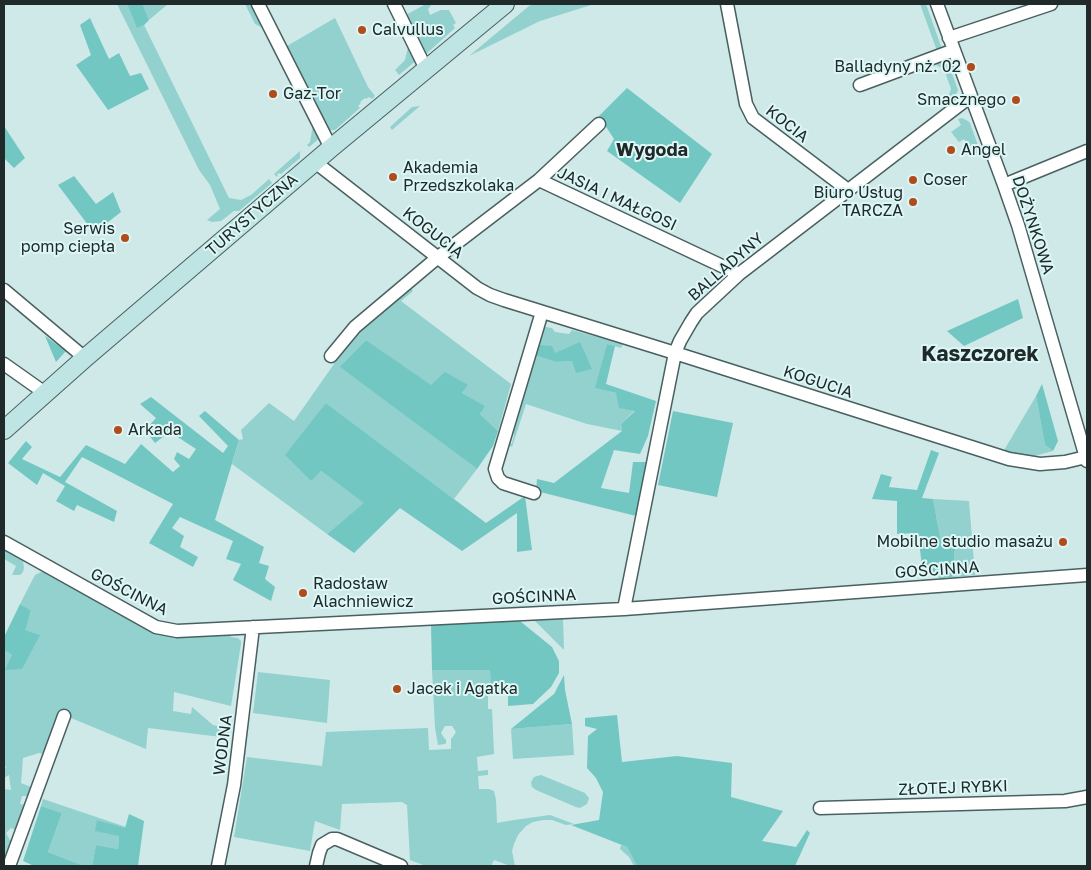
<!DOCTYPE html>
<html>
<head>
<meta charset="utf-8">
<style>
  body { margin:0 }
  #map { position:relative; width:1091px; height:870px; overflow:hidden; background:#cfe9e8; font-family:"Golos Text",sans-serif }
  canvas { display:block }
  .frame { position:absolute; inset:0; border:5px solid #202a2a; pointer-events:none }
</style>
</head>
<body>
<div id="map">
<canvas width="1091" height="870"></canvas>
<div class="frame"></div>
</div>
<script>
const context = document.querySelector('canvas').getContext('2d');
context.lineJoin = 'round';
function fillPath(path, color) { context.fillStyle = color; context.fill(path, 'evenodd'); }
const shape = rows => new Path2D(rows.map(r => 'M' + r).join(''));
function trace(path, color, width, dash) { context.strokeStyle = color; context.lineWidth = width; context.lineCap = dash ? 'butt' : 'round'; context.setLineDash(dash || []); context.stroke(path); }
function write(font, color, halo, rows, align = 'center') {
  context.font = font + ' "Golos Text",sans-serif'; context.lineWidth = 4; context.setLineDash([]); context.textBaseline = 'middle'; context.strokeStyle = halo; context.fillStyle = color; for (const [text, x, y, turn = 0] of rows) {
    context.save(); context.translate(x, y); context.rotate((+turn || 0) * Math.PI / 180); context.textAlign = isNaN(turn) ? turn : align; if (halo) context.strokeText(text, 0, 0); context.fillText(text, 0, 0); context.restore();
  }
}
const green = shape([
  [117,4,127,4,137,27,144,25,229,198,241,200,251,195,269,179,272,183,239,211,234,211,221,221,212,222,207,220,220,209,210,185,199,170],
  [144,4,168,4,149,20,143,5],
  [245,4,256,4,254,10,255,15,263,21,319,130,320,138,309,147,307,145,310,142,313,124,265,29,255,24],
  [386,4,389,4,418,59,399,75,395,70,405,60,408,47],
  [426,4,432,4,428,9,430,15,441,10,449,10,456,23,453,25,455,28,426,54,423,53,404,16],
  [534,4,590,4,591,5,540,21,469,56,529,6],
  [920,4,926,4,942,49,937,51],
  [335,18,368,87,375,96,372,99,369,97,366,99,365,98,360,102,361,103,358,106,360,108,335,130,331,130,328,132,287,51,287,46],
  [947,60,958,90,955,97,947,105,946,103,951,89,944,69,936,65],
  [420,106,392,130,390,127,412,107],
  [962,118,968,121,970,123,980,151,975,155,972,146,970,147,964,139,959,142,951,132,961,125,958,119],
  [300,151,300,158,281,174,278,173,277,177,274,174],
  [409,286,413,291,401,301,511,384,498,431,480,414,484,406,462,393,468,385,431,386,366,340,341,367,477,469,454,499,326,403,310,481,321,471,365,503,327,534,232,464,239,440,243,439,241,430,269,403,294,421,334,364,324,355,332,359,356,331],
  [546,327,552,328,555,332,569,334,572,330,623,344,621,348,607,344,596,388,616,393,635,410,621,424,622,431,587,424,526,404,512,447,508,445,512,443,514,435,512,432,534,355,556,362,572,361,592,369,537,345,541,330],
  [1036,396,1045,445,1053,451,1034,456,1003,452],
  [933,499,969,501,975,575,952,577,955,549,942,547],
  [4,547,17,555,23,561,24,568,23,572,20,575,12,575,16,566,4,559],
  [47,571,109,609,162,634,230,633,231,637,238,638,241,641,241,644,231,706,174,692,173,711,191,714,192,707,213,725,228,728,229,738,148,728,146,749,71,718,67,718,43,754,39,753,23,758,21,783,31,787,29,796,22,796,20,804,27,805,18,831,11,828,6,833,10,840,18,836,11,852,4,854,4,789,11,790,9,775,4,778,4,769,6,768,4,764,4,650,12,655,39,635,24,630,31,612,20,604,35,575,41,572],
  [533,619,563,619,564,650],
  [432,670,490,670,491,693,488,694,488,709,492,709,494,754,477,757,478,771,488,770,488,775,478,776,479,789,489,789,494,791,496,800,497,823,514,820,550,815,574,824,566,825,552,820,543,820,533,822,526,826,518,835,514,844,512,851,515,866,510,866,494,860,491,866,426,866,410,860,407,805,402,802,342,804,340,830,315,821,310,851,234,837,247,757,322,766,326,732,349,731,428,728,429,750,451,749,451,738,452,738,456,732,452,726,445,726,441,733,445,739,446,739,446,743,445,744,438,745,435,728],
  [258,672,330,680,327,723,253,713],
  [572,724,574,755,513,759,511,729],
  [541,775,585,793,589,798,587,804,580,808,576,807,536,790,532,787,531,783,532,780,534,777],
  [43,799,126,827,126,829,97,820,119,836,118,849,96,845,92,866,84,866,48,852,62,813,41,806],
  [621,845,627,847,637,866,634,866,629,857,620,849]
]);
const forest = shape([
  [127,4,144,4,143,5,149,20,144,25,137,28],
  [90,18,109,59,119,53,130,76,141,73,149,89,108,110,76,65,91,55,80,25],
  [627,88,712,154,680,203,607,151,614,139,599,116],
  [4,126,25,158,14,168,4,158],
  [74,176,96,204,113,192,121,212,94,233,58,185],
  [1018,299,1023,318,964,346,947,331],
  [45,336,66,351,56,362],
  [366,340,431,385,445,372,468,385,462,393,485,406,480,414,498,431,493,446,477,469,340,367],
  [580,342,592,369,576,373,572,361,556,362,534,355,537,345,552,346,555,353],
  [607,344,615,346,606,384,656,401,648,436,640,454,614,450,601,488,629,493,633,462,646,462,636,516,536,491,537,479,554,483,622,431,621,424,635,411,619,408,616,393,595,388],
  [1042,384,1058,441,1053,451,1045,445,1036,396],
  [151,397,223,453,228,446,199,416,205,411,239,440,215,520,264,547,259,563,269,566,265,579,275,587,271,601,233,580,241,564,226,559,233,541,180,517,172,528,184,536,180,547,198,557,193,567,149,543,173,504,82,457,65,482,117,511,114,522,77,505,74,511,56,501,65,486,43,473,37,485,8,463,26,441,32,447,22,459,60,477,86,445,125,464,141,444,173,472,180,466,174,459,177,452,189,459,196,449,170,432,155,443,145,430,156,418,140,404],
  [326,403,486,523,525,496,532,550,517,552,517,513,462,551,400,508,354,553,327,534,364,503,321,471,311,481,285,455],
  [673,411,733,423,717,497,658,485],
  [931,450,939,453,922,498,933,499,942,547,955,549,952,577,939,578,938,574,923,575,918,533,897,534,897,501,872,499,881,474,892,477,889,487,917,490],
  [20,604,31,611,25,630,40,635,22,669,5,670,12,655,4,650,4,637],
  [520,621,552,647,559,661,559,673,551,687,533,704,508,706,508,694,491,693,490,670,432,670,431,625],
  [564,675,565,690,572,724,511,729,554,694],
  [617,715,622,762,677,756,732,763,731,797,783,811,762,841,796,847,807,830,810,833,795,866,637,866,627,847,571,825,599,820,603,792,596,778,587,768,588,736,597,729,585,726,585,718],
  [41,806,62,813,48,852,84,866,34,866,23,861],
  [129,814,144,821,138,866,92,866,96,845,118,849,119,836,95,831,97,820,125,828]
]);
const street = shape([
  [258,4,331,148],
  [394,4,426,69],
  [727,4,746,104,753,118,848,190],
  [937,4,1004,185,1018,225,1087,461],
  [949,38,1051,4],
  [860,85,954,50],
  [315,162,477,288,490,295,504,300,675,353,1009,459,1040,464,1065,462,1086,457],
  [539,180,739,274],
  [1004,185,1087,151],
  [4,290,85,358],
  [331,356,355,327,437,258,539,180,599,124],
  [4,364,45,393],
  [534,493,503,483,498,478,495,469,542,312],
  [4,542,156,627,177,631,624,609,1087,575],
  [624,609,675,353,680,341,691,322,697,313,739,274,971,96],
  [820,808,1065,801,1087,797],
  [9,866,64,716],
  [218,866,234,785,253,627],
  [316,866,319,853,322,845,332,839,337,839,401,866]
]);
const secondary = shape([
  [4,430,85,358,331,148,505,4]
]);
const markers = [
  [362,30,5,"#b04b1c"],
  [971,67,5,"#b04b1c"],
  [273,94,5,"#b04b1c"],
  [1016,100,5,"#b04b1c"],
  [951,150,5,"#b04b1c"],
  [393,177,5,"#b04b1c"],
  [913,180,5,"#b04b1c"],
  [913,202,5,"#b04b1c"],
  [125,238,5,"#b04b1c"],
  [118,430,5,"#b04b1c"],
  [1063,542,5,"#b04b1c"],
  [303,593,5,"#b04b1c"],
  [397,689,5,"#b04b1c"]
];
const poiNames = [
  ["Calvullus",372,30],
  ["Balladyny nż. 02",961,67,"right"],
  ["Gaz-Tor",283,94],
  ["Smacznego",1006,100,"right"],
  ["Angel",961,150],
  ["Akademia",403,168],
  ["Przedszkolaka",403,186],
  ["Coser",923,180],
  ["Biuro Usług",903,193,"right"],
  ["TARCZA",903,211,"right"],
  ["Serwis",115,229,"right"],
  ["pomp ciepła",115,247,"right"],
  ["Arkada",128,430],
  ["Mobilne studio masażu",1053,542,"right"],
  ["Radosław",313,584],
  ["Alachniewicz",313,602],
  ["Jacek i Agatka",407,689]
];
const streetNames = [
  ["KOCIA",787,124,38],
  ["JASIA I MAŁGOSI",617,199,25],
  ["TURYSTYCZNA",252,215,-41],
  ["DOŻYNKOWA",1033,225,72],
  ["KOGUCIA",433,233,38],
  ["BALLADYNY",726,267,-41],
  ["KOGUCIA",818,382,18],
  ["GOŚCINNA",937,570,-4],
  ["GOŚCINNA",129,592,27],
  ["GOŚCINNA",534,597,-3],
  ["WODNA",223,745,-83],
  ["ZŁOTEJ RYBKI",953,788,-2]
];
const neighbourhoodNames = [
  ["Wygoda",652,150]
];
const districtNames = [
  ["Kaszczorek",980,354]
];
fillPath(green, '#92d1ce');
fillPath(forest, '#73c7c3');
trace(street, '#49605f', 15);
trace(secondary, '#49605f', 20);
trace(street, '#fff', 12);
trace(secondary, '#bee4e3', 18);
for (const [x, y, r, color] of markers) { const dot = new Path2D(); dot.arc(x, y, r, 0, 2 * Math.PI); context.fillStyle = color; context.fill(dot); trace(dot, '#dcf7f5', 2); }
write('16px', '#202a2a', '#dcf7f5', poiNames, 'left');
write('16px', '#202a2a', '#dcf7f5', streetNames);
write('bold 18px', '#202a2a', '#dcf7f5', neighbourhoodNames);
write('bold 21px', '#202a2a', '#dcf7f5', districtNames);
</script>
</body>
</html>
